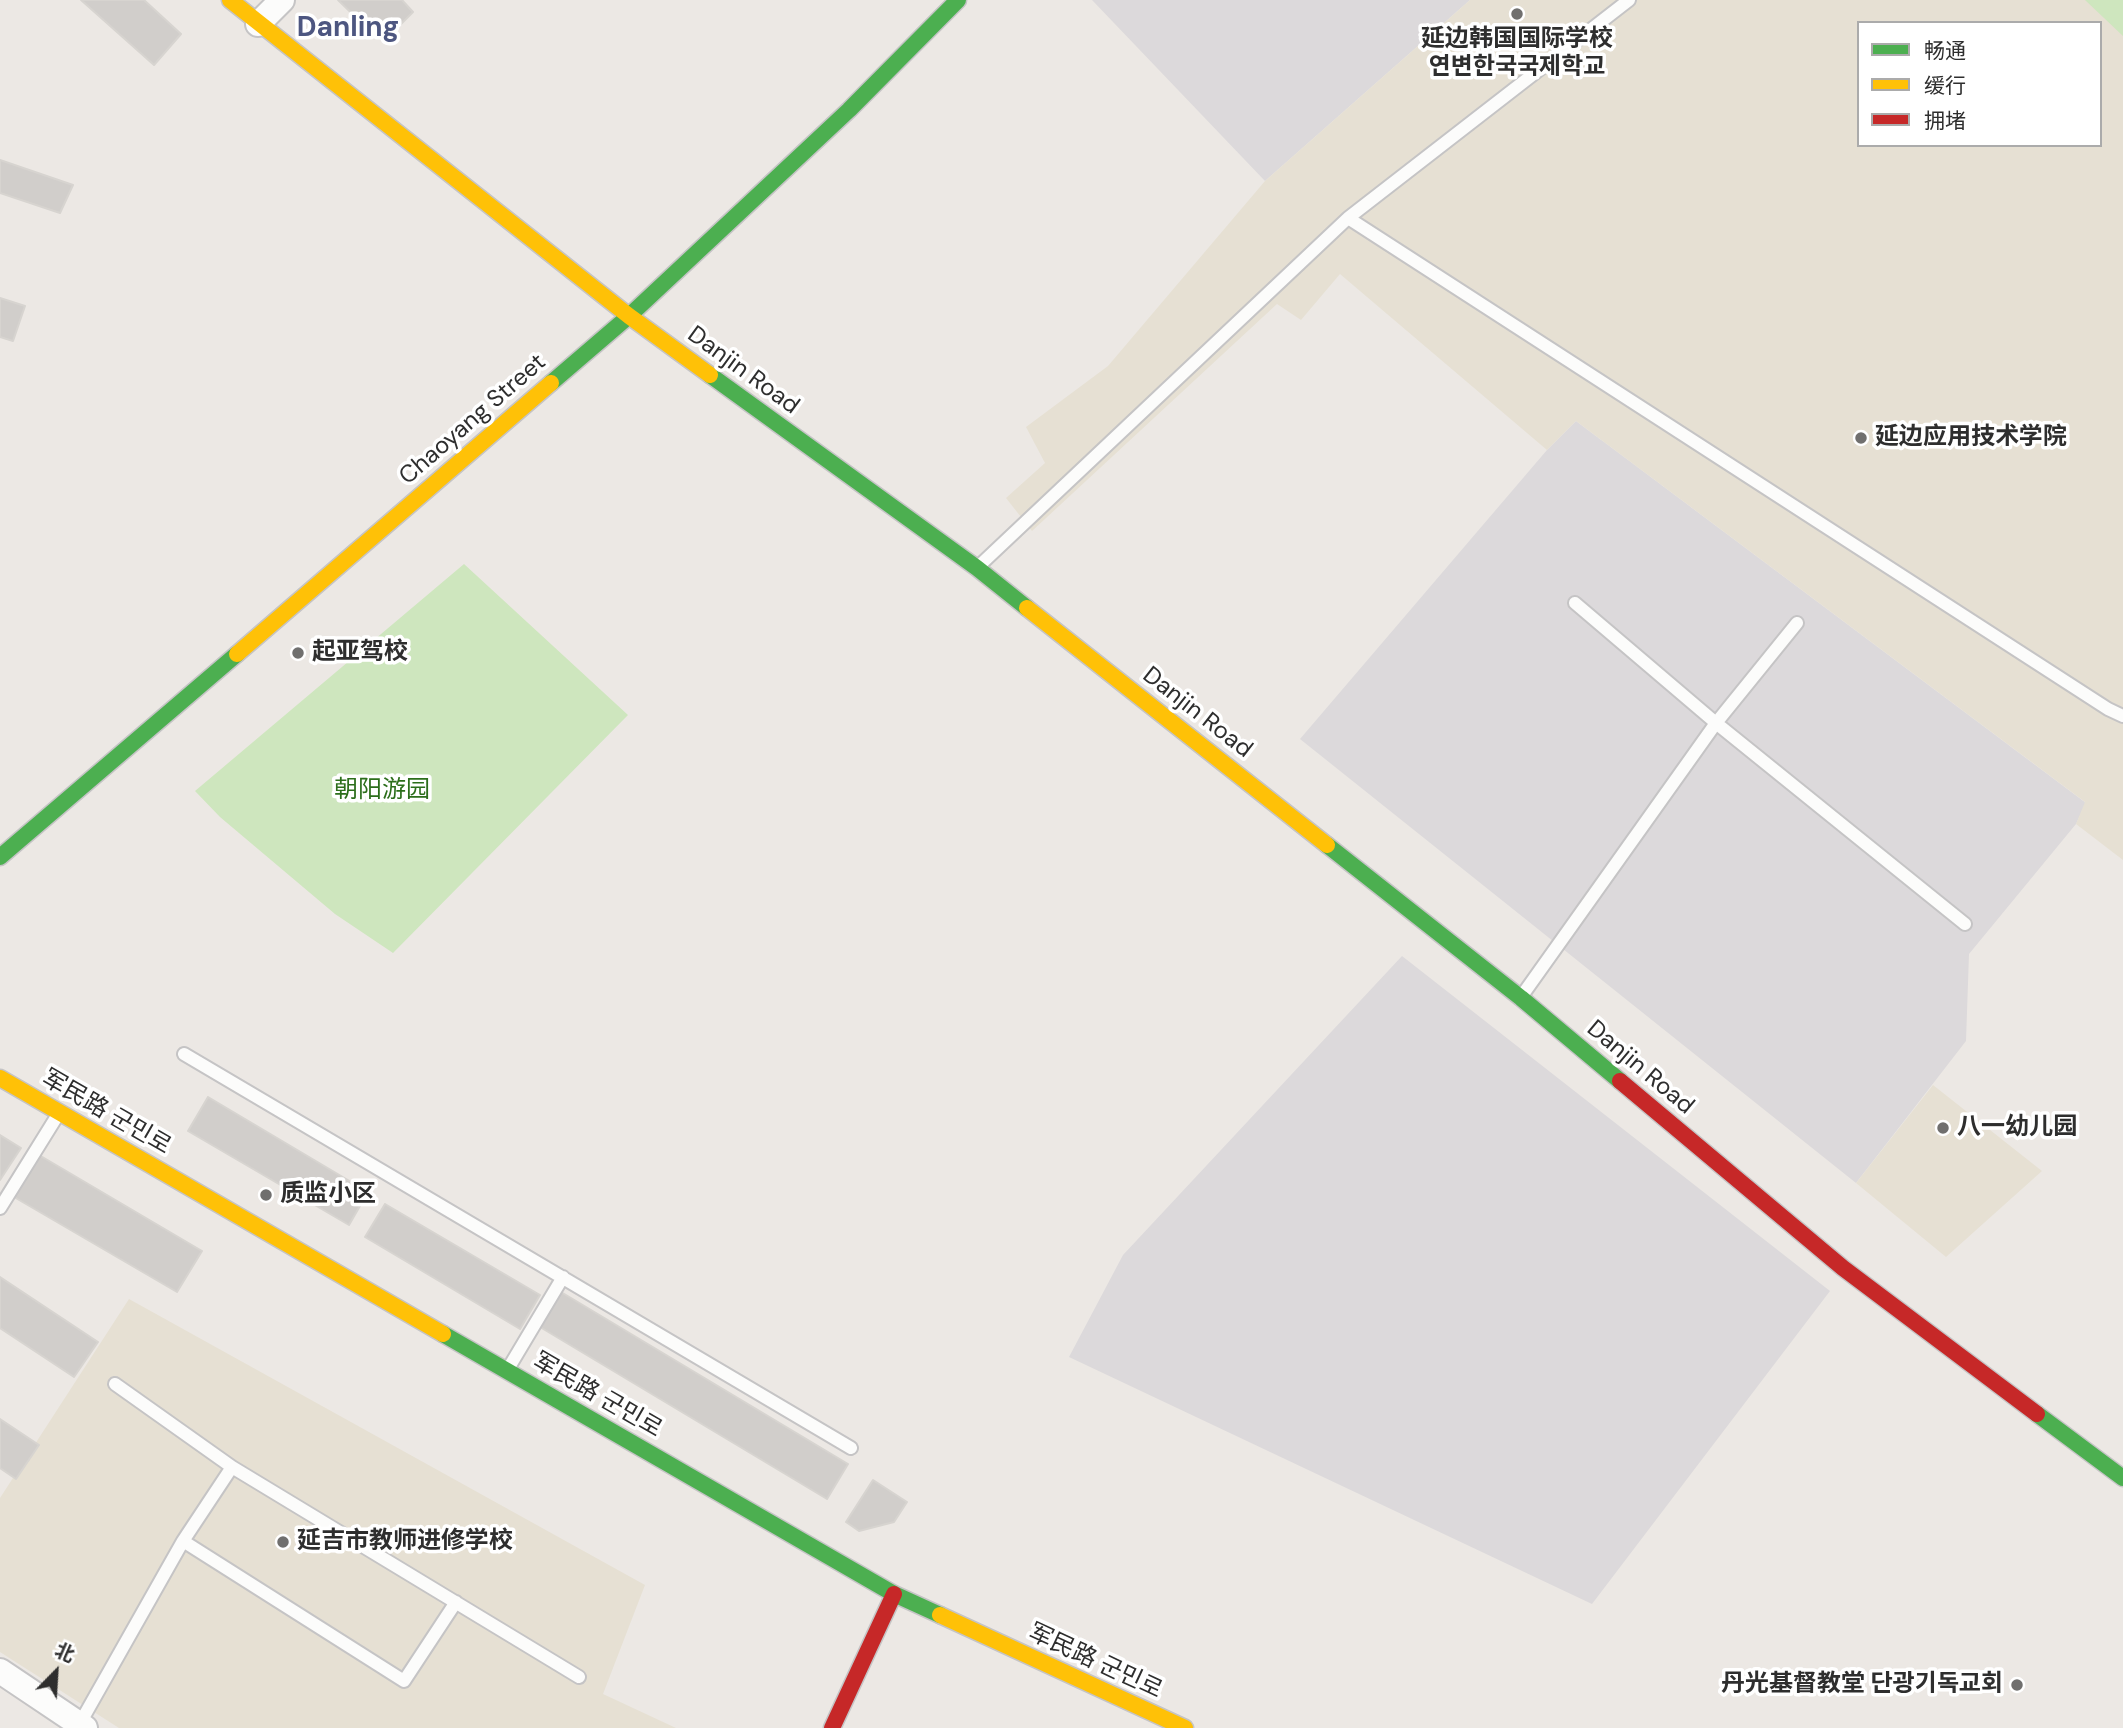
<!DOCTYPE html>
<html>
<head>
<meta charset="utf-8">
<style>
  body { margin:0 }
  #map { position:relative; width:2123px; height:1728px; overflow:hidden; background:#ece8e4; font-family:"DM Sans","Noto Sans SC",sans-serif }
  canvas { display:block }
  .legend { position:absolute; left:1857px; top:21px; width:245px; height:126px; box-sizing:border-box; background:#fff; border:2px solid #ababab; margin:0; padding:9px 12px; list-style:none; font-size:21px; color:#2e2e2e }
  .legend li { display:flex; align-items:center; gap:14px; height:35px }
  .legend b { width:35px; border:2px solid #ababab }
  .north { position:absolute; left:21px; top:1637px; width:70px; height:70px; -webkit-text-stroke:5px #fff; paint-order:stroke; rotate:24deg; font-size:19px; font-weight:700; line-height:28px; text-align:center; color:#2e2e2e }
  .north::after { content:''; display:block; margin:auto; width:24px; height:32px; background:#2e2e2e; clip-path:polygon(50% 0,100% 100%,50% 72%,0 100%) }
</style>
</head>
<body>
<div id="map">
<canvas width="2123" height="1728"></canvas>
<ul class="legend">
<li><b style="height:9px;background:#4caf50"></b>畅通</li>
<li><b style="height:9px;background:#ffc107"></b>缓行</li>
<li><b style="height:9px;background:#c62828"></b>拥堵</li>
</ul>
<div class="north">北</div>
</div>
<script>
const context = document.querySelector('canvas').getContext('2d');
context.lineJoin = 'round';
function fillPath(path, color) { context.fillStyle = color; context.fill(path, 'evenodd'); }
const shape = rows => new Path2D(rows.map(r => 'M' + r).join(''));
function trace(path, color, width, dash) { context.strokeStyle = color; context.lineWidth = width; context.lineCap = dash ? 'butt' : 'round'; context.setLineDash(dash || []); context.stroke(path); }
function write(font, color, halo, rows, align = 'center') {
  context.font = font + ' "DM Sans","Noto Sans SC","Noto Sans KR",sans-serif'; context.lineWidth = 7; context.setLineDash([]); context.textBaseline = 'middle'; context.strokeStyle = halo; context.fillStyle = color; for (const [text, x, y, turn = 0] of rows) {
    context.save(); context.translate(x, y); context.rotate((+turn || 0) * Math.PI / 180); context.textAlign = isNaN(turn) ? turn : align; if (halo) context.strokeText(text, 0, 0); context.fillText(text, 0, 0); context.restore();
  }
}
const industrial = shape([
  [1092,0,1470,0,1265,181],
  [1576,421,2086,803,2076,824,1969,954,1966,1041,1856,1183,1300,739,1547,450],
  [1402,956,1830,1291,1592,1604,1069,1357,1123,1255]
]);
const education = shape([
  [1470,0,2123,0,2123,860,2076,824,2085,802,1576,421,1547,450,1340,274,1301,320,1277,304,1032,531,1006,498,1045,463,1026,427,1108,366,1265,181],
  [1859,23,2100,23,2100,145,1859,145],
  [1933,1085,2042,1171,1946,1257,1856,1183],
  [129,1299,645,1585,603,1694,676,1728,119,1728,0,1652,0,1498]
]);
const green = shape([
  [2085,0,2123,0,2123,36],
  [464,564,628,715,393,953,335,914,220,817,195,791]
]);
const building = shape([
  [81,0,144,0,181,34,154,65,81,0],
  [338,0,402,0,413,12,386,39,373,26,369,30,338,0],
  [0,160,73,185,60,213,0,193,0,160],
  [0,298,25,306,13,341,0,337,0,298],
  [208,1097,368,1192,349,1225,188,1131,208,1097],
  [0,1135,21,1148,0,1180,0,1135],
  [39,1155,202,1251,177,1292,14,1197,39,1155],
  [385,1204,540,1295,520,1329,365,1237,385,1204],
  [0,1277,98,1342,74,1377,0,1328,0,1277],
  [561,1292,848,1464,827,1499,540,1327,561,1292],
  [0,1419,39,1445,16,1479,0,1468,0,1419],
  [873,1480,907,1502,894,1522,859,1531,846,1522,873,1480]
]);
const lane = shape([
  [1348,218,2108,709,2123,716],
  [980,565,1348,218,1629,0],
  [1575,603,1716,723,1965,924],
  [1521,997,1716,723,1797,623],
  [184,1054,851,1448],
  [0,1208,59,1113],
  [508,1369,563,1277],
  [115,1384,232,1467,579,1677],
  [183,1541,404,1681,456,1602],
  [79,1725,183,1541,232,1467]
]);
const street = shape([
  [258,24,282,0],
  [0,1671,85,1728]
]);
const fast = shape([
  [710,375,977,568,1027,608],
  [551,383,629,316,849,110,958,0],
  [1327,845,1521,998,1620,1081],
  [0,857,237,654],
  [443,1334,894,1594,940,1615],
  [2037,1414,2123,1478]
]);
const slow = shape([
  [230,0,629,316,710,375],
  [1027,608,1327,845],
  [237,654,551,383],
  [0,1078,443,1334],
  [940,1615,1185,1728]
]);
const jam = shape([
  [1620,1081,1843,1268,2037,1414],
  [832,1728,894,1594]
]);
const markers = [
  [1517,14,7,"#706f6e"],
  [1861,438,7,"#706f6e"],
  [298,653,7,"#706f6e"],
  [1943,1128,7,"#706f6e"],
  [266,1195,7,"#706f6e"],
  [283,1542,7,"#706f6e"],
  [2017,1685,7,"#706f6e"]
];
const poiNames = [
  ["延边韩国国际学校",1517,40,"center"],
  ["연변한국국제학교",1517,68,"center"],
  ["延边应用技术学院",1875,438],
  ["起亚驾校",312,653],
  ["八一幼儿园",1957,1128],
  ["质监小区",280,1195],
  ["延吉市教师进修学校",297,1542],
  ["丹光基督教堂 단광기독교회",2003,1685,"right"]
];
const streetNames = [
  ["Danjin Road",743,371,36],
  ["Chaoyang Street",473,420,-41],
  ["Danjin Road",1197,713,38],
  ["Danjin Road",1640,1068,40],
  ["军民路 군민로",106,1113,30],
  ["军民路 군민로",597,1396,30],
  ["军民路 군민로",1095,1662,25]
];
const parkNames = [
  ["朝阳游园",382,791]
];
const quarterNames = [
  ["Danling",348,29]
];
fillPath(industrial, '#dcd9db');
fillPath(education, '#e6e0d3');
fillPath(green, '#cee6be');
fillPath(building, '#d1cecb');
trace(building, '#d7d4d0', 2);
trace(lane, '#c5c4c5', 16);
trace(street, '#c5c4c5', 28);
trace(fast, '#c5c4c5', 19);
trace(slow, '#c5c4c5', 19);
trace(jam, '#c5c4c5', 19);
trace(lane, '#fcfcfb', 12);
trace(street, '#fcfcfb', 24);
trace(fast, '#4caf50', 16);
trace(slow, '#ffc107', 16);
trace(jam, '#c62828', 16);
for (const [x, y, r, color] of markers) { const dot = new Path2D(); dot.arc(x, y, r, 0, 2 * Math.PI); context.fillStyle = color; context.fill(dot); trace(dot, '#fff', 2.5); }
write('bold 24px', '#2e2e2e', '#fff', poiNames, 'left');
write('24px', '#2e2e2e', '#fff', streetNames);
write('24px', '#2c6e1b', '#fff', parkNames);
write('bold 28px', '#4d5680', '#fff', quarterNames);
</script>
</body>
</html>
